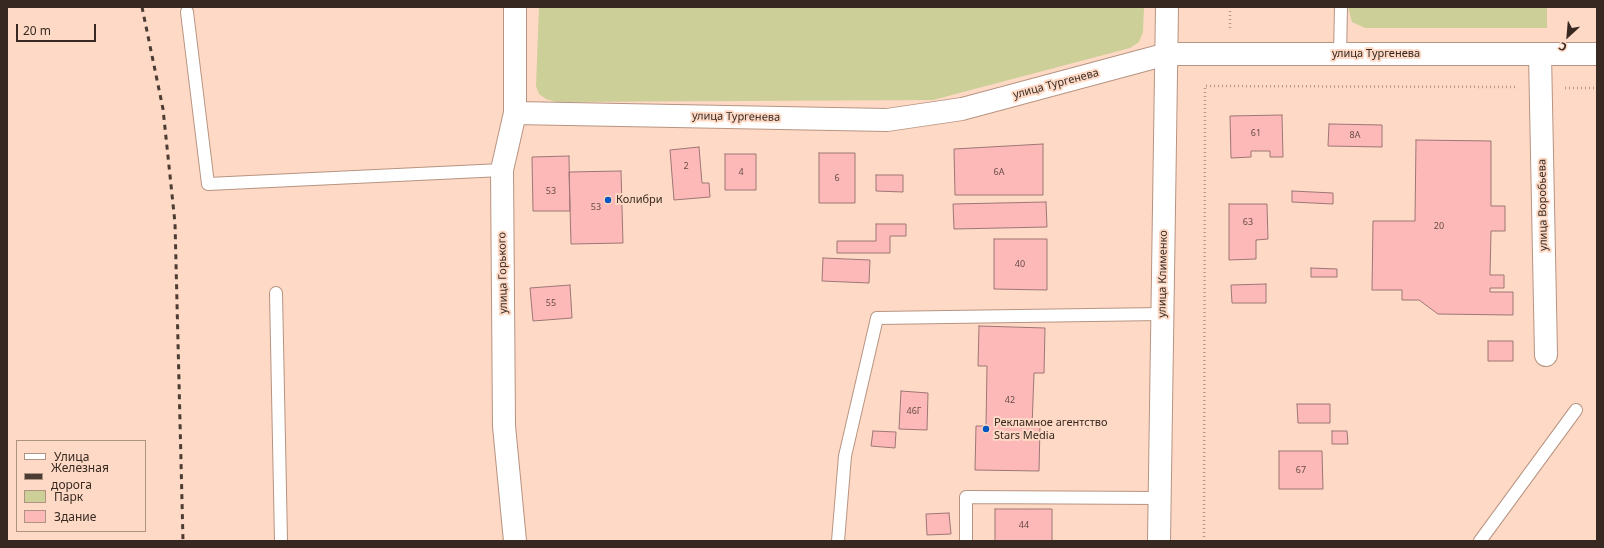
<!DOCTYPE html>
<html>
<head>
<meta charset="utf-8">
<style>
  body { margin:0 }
  #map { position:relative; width:1604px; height:548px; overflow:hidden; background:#fed9c5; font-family:"Noto Sans",sans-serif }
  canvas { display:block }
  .frame { position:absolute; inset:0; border:8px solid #372921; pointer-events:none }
  .legend { position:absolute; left:16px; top:440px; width:130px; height:92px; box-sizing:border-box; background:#fed9c5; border:1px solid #ae9383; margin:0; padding:5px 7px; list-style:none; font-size:12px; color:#372921 }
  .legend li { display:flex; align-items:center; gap:8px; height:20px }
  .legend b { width:20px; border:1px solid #ae9383 }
  .north { position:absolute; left:1548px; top:16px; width:40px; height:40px; -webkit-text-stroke:3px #fed9c5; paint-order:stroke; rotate:206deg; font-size:11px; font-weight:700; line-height:16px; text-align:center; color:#372921 }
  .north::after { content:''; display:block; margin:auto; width:14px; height:18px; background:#372921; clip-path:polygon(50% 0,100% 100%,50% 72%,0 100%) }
  .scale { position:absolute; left:16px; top:24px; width:80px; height:18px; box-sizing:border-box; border:2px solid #372921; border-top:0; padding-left:5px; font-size:12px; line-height:14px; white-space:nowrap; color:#372921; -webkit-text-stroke:3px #fed9c5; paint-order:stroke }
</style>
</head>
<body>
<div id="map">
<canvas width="1604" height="548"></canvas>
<div class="frame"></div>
<ul class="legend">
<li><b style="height:5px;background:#fff"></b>Улица</li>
<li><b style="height:5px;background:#4d3c33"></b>Железная дорога</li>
<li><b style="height:11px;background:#cdcf98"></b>Парк</li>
<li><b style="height:11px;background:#fdb9b8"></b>Здание</li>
</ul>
<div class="north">С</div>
<div class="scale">20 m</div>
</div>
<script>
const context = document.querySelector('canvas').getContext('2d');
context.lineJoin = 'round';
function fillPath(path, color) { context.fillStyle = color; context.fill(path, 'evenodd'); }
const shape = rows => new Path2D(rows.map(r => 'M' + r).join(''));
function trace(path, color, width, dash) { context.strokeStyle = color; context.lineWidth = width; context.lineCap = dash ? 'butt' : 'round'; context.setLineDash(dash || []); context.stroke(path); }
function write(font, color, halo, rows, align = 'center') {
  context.font = font + ' "Noto Sans",sans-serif'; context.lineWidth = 4; context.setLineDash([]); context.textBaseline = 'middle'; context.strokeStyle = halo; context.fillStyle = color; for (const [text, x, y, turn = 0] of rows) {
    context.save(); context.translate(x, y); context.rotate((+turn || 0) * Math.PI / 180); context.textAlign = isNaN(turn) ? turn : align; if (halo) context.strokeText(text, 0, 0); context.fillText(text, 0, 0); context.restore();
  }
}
const green = shape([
  [539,7,1144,7,1143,32,1139,42,1130,48,933,100,556,102,546,99,539,94,536,86],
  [1348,7,1547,7,1547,28,1365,28,1352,22]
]);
const building = shape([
  [1282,115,1283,157,1270,157,1270,151,1251,151,1251,157,1231,158,1230,116,1282,115],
  [1329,124,1382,125,1382,147,1328,146,1329,124],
  [1416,140,1491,141,1491,206,1505,206,1505,231,1491,231,1490,275,1504,275,1504,288,1490,288,1490,292,1513,292,1513,315,1438,314,1419,300,1402,300,1402,290,1372,290,1373,221,1415,221,1416,140],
  [1043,144,1043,195,955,195,954,149,1043,144],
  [699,147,702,183,709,183,710,197,674,200,670,150,699,147],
  [819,153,855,153,855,203,819,203,819,153],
  [725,154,756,154,756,190,725,190,725,154],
  [569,156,570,211,533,211,532,157,569,156],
  [621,171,623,243,571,244,569,172,621,171],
  [876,175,903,175,903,192,876,191,876,175],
  [1292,191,1333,193,1333,204,1292,202,1292,191],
  [1046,202,1047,227,954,229,953,204,1046,202],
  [1229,204,1267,204,1268,239,1256,240,1256,259,1229,260,1229,204],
  [876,224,906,224,906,236,890,236,890,253,837,253,837,241,876,241,876,224],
  [994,239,1047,239,1047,290,994,289,994,239],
  [823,258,870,260,869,283,822,281,823,258],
  [1311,268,1337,269,1337,277,1311,277,1311,268],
  [1266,284,1266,303,1232,303,1231,285,1266,284],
  [570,285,572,318,533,321,530,288,570,285],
  [979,326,1045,328,1044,373,1034,373,1032,427,1040,427,1039,471,975,470,976,426,986,426,987,366,978,366,979,326],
  [1488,341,1513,341,1513,361,1488,361,1488,341],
  [901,391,928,393,927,430,899,429,901,391],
  [1297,404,1330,404,1330,423,1298,423,1297,404],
  [873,431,896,432,895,448,871,446,873,431],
  [1332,431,1347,431,1348,444,1332,444,1332,431],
  [1279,451,1322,451,1323,489,1279,489,1279,451],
  [995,509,1052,509,1052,541,995,541,995,509],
  [949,513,951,534,927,535,926,514,949,513]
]);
const path = shape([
  [1230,7,1230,30],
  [1565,88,1597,88],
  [1204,541,1205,86,1516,87]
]);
const service = shape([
  [187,12,208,184,502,170],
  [1340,54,1341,7],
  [276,293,281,541],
  [838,541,845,456,877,318,1162,314],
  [966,541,966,497,1159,498],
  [1480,541,1576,410]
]);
const minor = shape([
  [515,7,515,113,502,170,504,426,515,541],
  [1540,54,1546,355],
  [515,113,887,120,962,109,1167,54,1597,54],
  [1159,541,1167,7]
]);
const rail = shape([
  [142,7,163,109,175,223,183,541]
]);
const markers = [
  [608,200,4,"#0357c0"],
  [986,429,4,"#0357c0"]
];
const numberNames = [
  ["61",1256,133],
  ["8А",1355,135],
  ["2",686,166],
  ["4",741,172],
  ["6А",999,172],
  ["6",837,178],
  ["53",551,191],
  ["53",596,207],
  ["63",1248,222],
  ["20",1439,226],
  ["40",1020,264],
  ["55",551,303],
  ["42",1010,400],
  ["46Г",914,411],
  ["67",1301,470],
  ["44",1024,525]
];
const streetNames = [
  ["улица Тургенева",1376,54],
  ["улица Тургенева",1056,84,-15],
  ["улица Тургенева",736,117,1],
  ["улица Воробьева",1543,205,-91],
  ["улица Горького",503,273,-91],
  ["улица Клименко",1163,274,-89]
];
const poiNames = [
  ["Колибри",616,200],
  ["Рекламное агентство",994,423],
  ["Stars Media",994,436]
];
fillPath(green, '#cdcf98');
fillPath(building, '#fdb9b8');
trace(building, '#9d7675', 1);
trace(service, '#b79482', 14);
trace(minor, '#b79482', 24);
trace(path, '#b6998a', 2.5, [1, 3]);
trace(service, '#fff', 12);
trace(minor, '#fff', 22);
trace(rail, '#4d3c33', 3, [5, 5]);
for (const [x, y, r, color] of markers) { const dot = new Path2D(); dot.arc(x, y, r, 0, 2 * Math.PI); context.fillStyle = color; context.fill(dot); trace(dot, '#fed9c5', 1.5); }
write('9px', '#684d47', null, numberNames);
write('11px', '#372921', '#fed9c5', streetNames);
write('11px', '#372921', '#fed9c5', poiNames, 'left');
</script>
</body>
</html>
